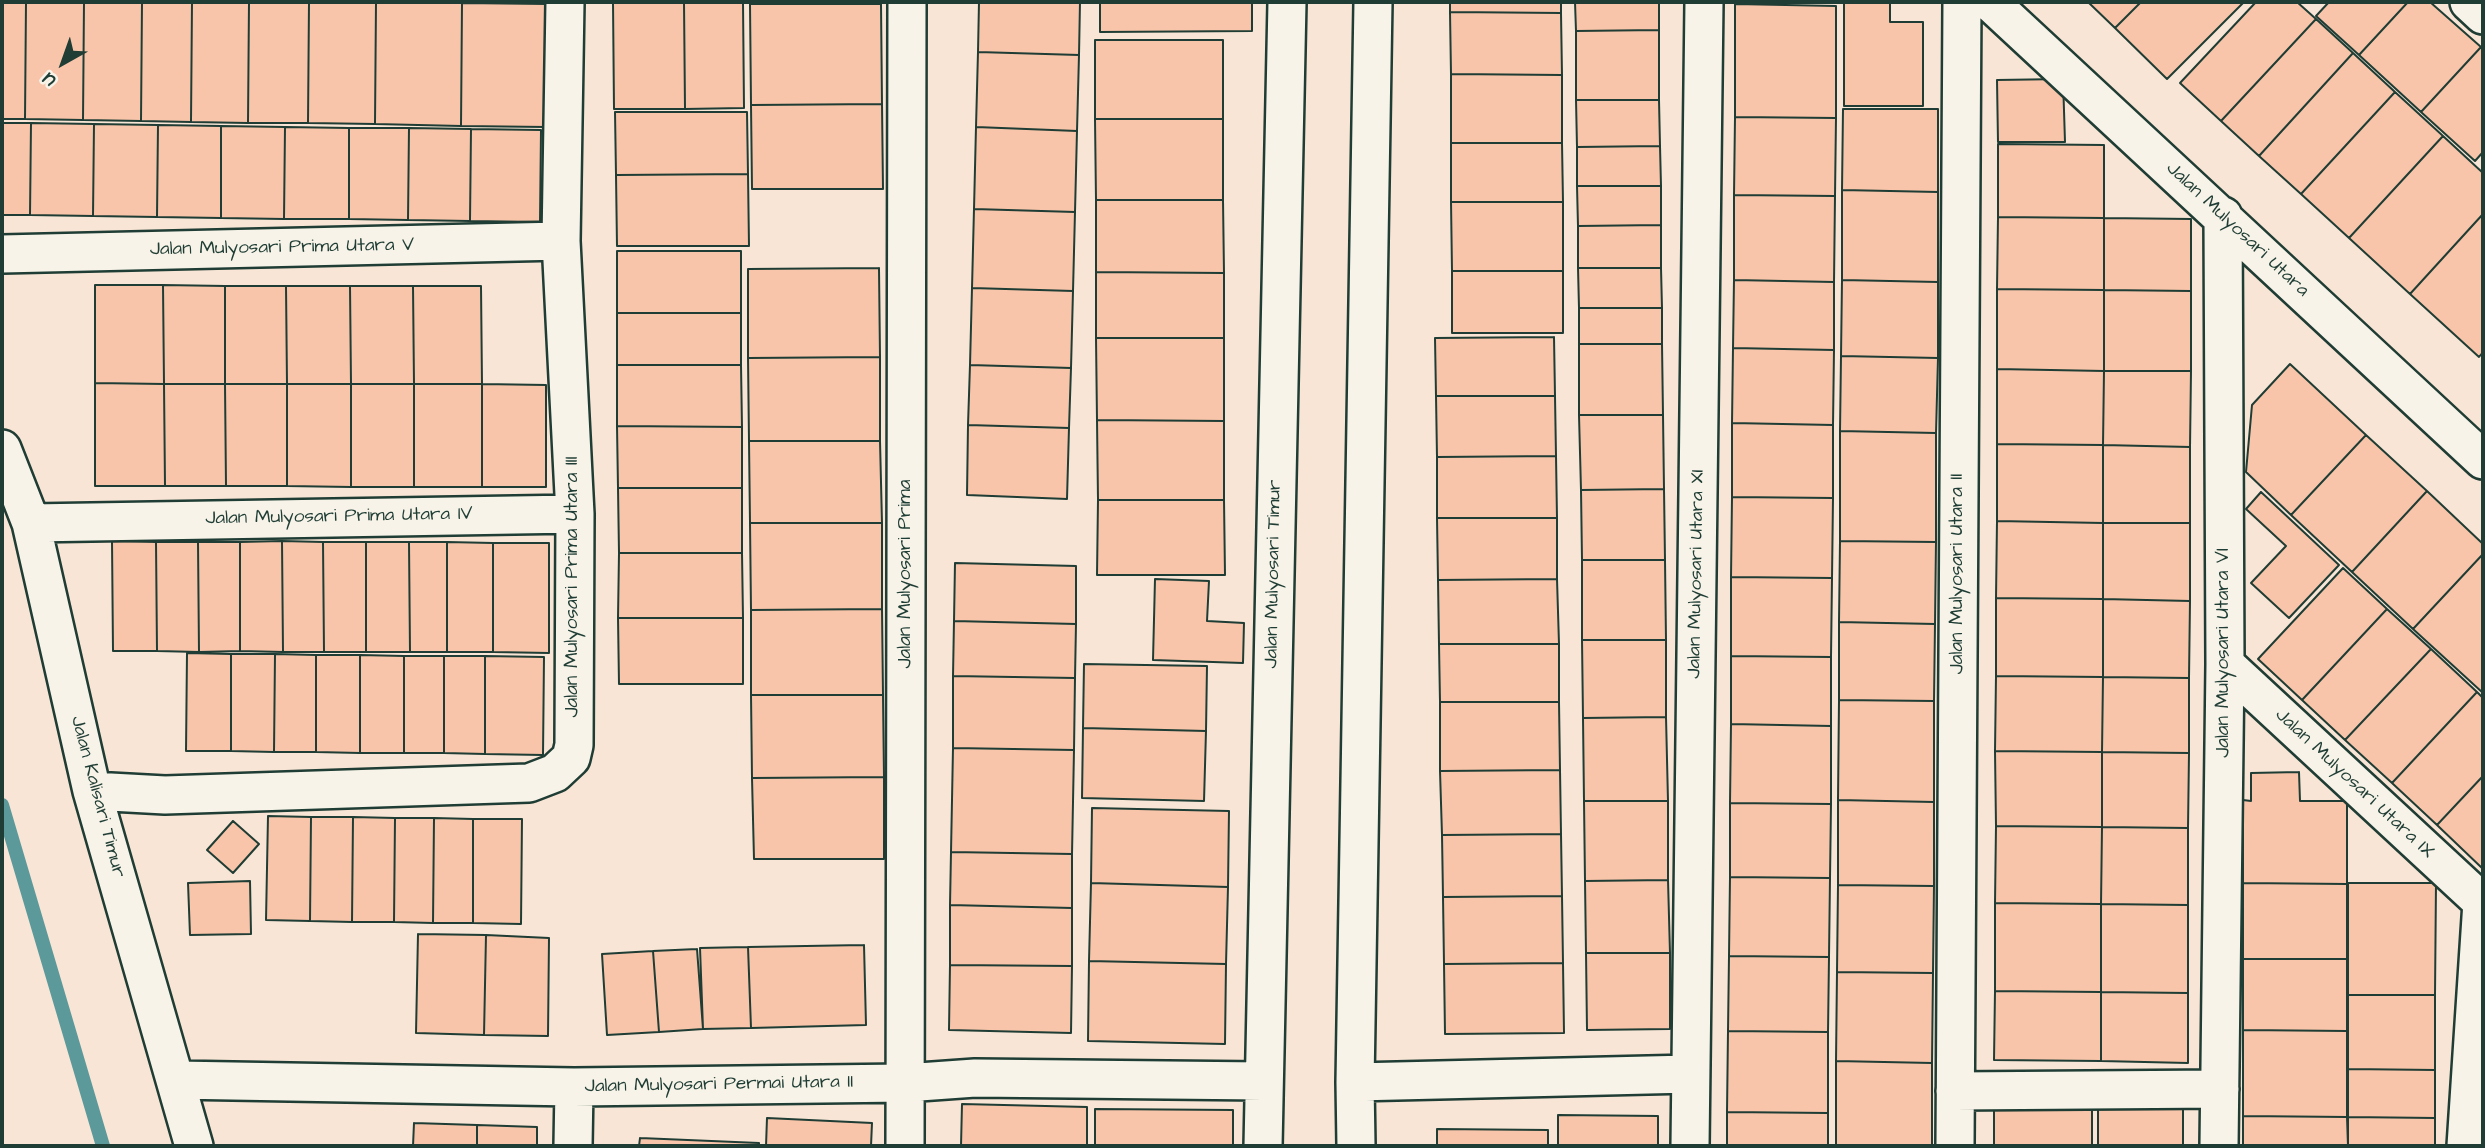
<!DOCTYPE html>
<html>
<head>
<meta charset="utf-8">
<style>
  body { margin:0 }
  #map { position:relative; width:2485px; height:1148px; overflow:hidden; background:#f8e5d5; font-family:"Architects Daughter",sans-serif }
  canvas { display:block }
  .frame { position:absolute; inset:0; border:4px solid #1f3d34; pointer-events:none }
  .north { position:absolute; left:28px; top:28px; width:70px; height:70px; -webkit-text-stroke:5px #f7f3e8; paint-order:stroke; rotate:220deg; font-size:19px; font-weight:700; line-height:28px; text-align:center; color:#1f3d34 }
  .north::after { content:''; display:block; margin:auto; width:24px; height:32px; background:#1f3d34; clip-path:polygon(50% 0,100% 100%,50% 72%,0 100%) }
</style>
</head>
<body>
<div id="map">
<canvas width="2485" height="1148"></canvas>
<div class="frame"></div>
<div class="north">U</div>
</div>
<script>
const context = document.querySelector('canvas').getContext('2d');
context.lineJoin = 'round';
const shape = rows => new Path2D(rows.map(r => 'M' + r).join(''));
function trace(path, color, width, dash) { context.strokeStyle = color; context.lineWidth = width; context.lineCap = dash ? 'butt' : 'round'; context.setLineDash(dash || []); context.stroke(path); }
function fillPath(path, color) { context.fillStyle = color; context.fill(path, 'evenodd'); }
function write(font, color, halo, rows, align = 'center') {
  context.font = font + ' "Architects Daughter",sans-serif'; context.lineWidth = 5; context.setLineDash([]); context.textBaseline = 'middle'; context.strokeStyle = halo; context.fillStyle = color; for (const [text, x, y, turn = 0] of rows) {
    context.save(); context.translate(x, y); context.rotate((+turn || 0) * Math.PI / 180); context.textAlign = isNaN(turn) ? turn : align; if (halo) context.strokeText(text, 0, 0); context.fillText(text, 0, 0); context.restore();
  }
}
const stream = shape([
  [2,805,103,1146]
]);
const building = shape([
  [2,2,26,2,25,119,2,119,2,2],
  [26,2,84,2,83,120,25,119,26,2],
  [84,2,142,2,141,121,83,120,84,2],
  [142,2,192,2,191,122,141,121,142,2],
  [192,2,249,2,248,123,191,122,192,2],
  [249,2,309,2,308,123,248,123,249,2],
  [309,2,376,2,375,124,308,123,309,2],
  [376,2,462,3,461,126,375,124,376,2],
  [613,2,684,2,685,109,614,109,613,2],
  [684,2,743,2,744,108,685,109,684,2],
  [979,2,1080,2,1079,55,978,52,979,2],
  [1100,2,1252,2,1252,31,1100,32,1100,2],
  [1450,2,1561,2,1561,13,1450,12,1450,2],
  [1575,2,1659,2,1659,30,1576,31,1575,2],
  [1844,2,1890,2,1890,22,1923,22,1923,106,1844,106,1844,2],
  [2088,2,2141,2,2115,28,2088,2],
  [2141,2,2244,2,2167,79,2115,28,2141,2],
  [2256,2,2297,2,2316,19,2221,121,2180,83,2256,2],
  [2329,2,2408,2,2359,55,2316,16,2329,2],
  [2408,2,2430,2,2481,47,2421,112,2359,55,2408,2],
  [462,3,547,4,546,127,461,126,462,3],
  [750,4,881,4,882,104,751,105,750,4],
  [1735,4,1836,6,1836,118,1735,117,1735,4],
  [1450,12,1561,13,1562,75,1451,74,1450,12],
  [2316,19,2353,53,2259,156,2221,121,2316,19],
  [1659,30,1659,100,1576,100,1576,31,1659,30],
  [1095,40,1223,40,1223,119,1095,119,1095,40],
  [2481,47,2483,50,2483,152,2475,161,2421,112,2481,47],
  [978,52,1079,55,1077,131,976,127,978,52],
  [2353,53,2395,92,2301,194,2259,156,2353,53],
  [1451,74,1562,75,1562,143,1451,143,1451,74],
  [2063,79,2065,142,1998,142,1997,80,2063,79],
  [2395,92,2443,136,2349,238,2301,194,2395,92],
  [1576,100,1659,100,1660,146,1577,147,1576,100],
  [882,104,883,189,752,189,751,105,882,104],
  [1843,109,1938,109,1938,192,1842,190,1843,109],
  [615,112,747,112,748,174,616,175,615,112],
  [1735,117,1836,118,1835,196,1734,195,1735,117],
  [1095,119,1223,119,1223,200,1096,200,1095,119],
  [2,123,31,123,30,215,2,215,2,123],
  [31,123,94,124,93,216,30,215,31,123],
  [94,124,158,125,157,217,93,216,94,124],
  [158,125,221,126,221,218,157,217,158,125],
  [221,126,285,127,284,219,221,218,221,126],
  [285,127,349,128,349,219,284,219,285,127],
  [976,127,1077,131,1075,212,974,209,976,127],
  [349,128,409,128,408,220,349,219,349,128],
  [409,128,471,129,470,221,408,220,409,128],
  [471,129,541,130,540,222,470,221,471,129],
  [2443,136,2483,173,2483,214,2410,294,2349,238,2443,136],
  [1451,143,1562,143,1563,202,1451,202,1451,143],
  [1998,144,2104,145,2104,218,1998,217,1998,144],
  [1660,146,1661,186,1577,186,1577,147,1660,146],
  [748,174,749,246,617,246,616,175,748,174],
  [1577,186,1661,186,1661,225,1578,226,1577,186],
  [1842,190,1938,192,1938,282,1842,280,1842,190],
  [1734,195,1835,196,1834,282,1734,280,1734,195],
  [1096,200,1223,200,1224,273,1096,272,1096,200],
  [1451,202,1563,202,1563,271,1452,271,1451,202],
  [974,209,1075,212,1073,291,972,288,974,209],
  [2483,214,2483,352,2479,357,2410,294,2483,214],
  [1998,217,2104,218,2104,290,1997,289,1998,217],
  [2104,218,2191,219,2191,291,2104,290,2104,218],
  [1661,225,1661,268,1578,268,1578,226,1661,225],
  [617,251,741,251,741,313,617,313,617,251],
  [879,268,880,357,748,358,748,269,879,268],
  [1578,268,1661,268,1662,308,1579,308,1578,268],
  [1452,271,1563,271,1563,333,1452,333,1452,271],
  [1096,272,1224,273,1224,338,1096,338,1096,272],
  [1734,280,1834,282,1834,350,1733,348,1734,280],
  [1842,280,1938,282,1938,358,1841,356,1842,280],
  [95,285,163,285,164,384,95,383,95,285],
  [163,285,225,286,225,384,164,384,163,285],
  [225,286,286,286,287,384,225,384,225,286],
  [286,286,350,286,351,384,287,384,286,286],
  [350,286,413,286,414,384,351,384,350,286],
  [413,286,481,286,482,384,414,384,413,286],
  [972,288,1073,291,1071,368,970,365,972,288],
  [1997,289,2104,290,2104,371,1997,369,1997,289],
  [2104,290,2191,291,2191,371,2104,371,2104,290],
  [1579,308,1662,308,1662,344,1579,344,1579,308],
  [617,313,741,313,741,365,617,365,617,313],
  [1554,337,1555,396,1436,396,1435,338,1554,337],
  [1096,338,1224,338,1224,421,1097,420,1096,338],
  [1579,344,1662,344,1663,415,1579,415,1579,344],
  [1733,348,1834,350,1833,425,1732,423,1733,348],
  [1841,356,1938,358,1936,433,1840,431,1841,356],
  [880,357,880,441,749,441,748,358,880,357],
  [2290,364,2366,435,2291,515,2246,472,2252,405,2290,364],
  [617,365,741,365,742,427,617,426,617,365],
  [970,365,1071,368,1069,428,968,425,970,365],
  [1997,369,2104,371,2103,445,1997,444,1997,369],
  [2104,371,2191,371,2190,447,2103,445,2104,371],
  [95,383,164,384,165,486,95,486,95,383],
  [164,384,225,384,226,486,165,486,164,384],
  [225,384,287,384,287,486,226,486,225,384],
  [287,384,351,384,351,487,287,486,287,384],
  [351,384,414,384,414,487,351,487,351,384],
  [414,384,482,384,482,487,414,487,414,384],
  [482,384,546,385,546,487,482,487,482,384],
  [1436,396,1555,396,1556,456,1437,457,1436,396],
  [1579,415,1663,415,1664,489,1581,490,1579,415],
  [1097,420,1224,421,1224,500,1098,500,1097,420],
  [1732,423,1833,425,1833,498,1732,497,1732,423],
  [968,425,1069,428,1067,499,967,495,968,425],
  [617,426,742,427,742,488,618,488,617,426],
  [1840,431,1936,433,1936,542,1840,541,1840,431],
  [2366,435,2427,491,2352,572,2291,515,2366,435],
  [749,441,880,441,882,523,750,523,749,441],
  [1997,444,2103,445,2103,523,1997,521,1997,444],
  [2103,445,2190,447,2190,523,2103,523,2103,445],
  [1556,456,1557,518,1437,518,1437,457,1556,456],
  [618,488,742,488,742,553,619,553,618,488],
  [1664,489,1665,560,1582,560,1581,490,1664,489],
  [2427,491,2483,544,2483,554,2413,629,2352,572,2427,491],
  [2261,492,2339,565,2289,618,2251,583,2286,546,2246,509,2261,492],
  [1732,497,1833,498,1832,578,1731,577,1732,497],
  [1098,500,1224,500,1225,575,1097,575,1098,500],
  [1437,518,1557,518,1557,579,1438,580,1437,518],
  [1997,521,2103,523,2103,599,1996,598,1997,521],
  [750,523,882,523,882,609,751,610,750,523],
  [2103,523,2190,523,2190,601,2103,599,2103,523],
  [112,541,156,542,157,651,113,651,112,541],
  [282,541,283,652,240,651,240,542,282,541],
  [282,541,323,542,324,652,283,652,282,541],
  [1840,541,1936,542,1935,624,1839,622,1840,541],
  [156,542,198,542,199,652,157,651,156,542],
  [198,542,240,542,240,651,199,652,198,542],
  [323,542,366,542,366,652,324,652,323,542],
  [366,542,409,542,410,652,366,652,366,542],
  [409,542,447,542,447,652,410,652,409,542],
  [447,542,493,543,493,652,447,652,447,542],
  [493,543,549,543,549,653,493,652,493,543],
  [619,553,742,553,743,618,618,618,619,553],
  [2483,554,2483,693,2413,629,2483,554],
  [1582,560,1665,560,1666,640,1582,640,1582,560],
  [955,563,1076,566,1076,624,954,621,955,563],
  [2343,568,2387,609,2302,700,2258,659,2343,568],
  [1731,577,1832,578,1831,657,1731,656,1731,577],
  [1155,579,1209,581,1207,621,1244,623,1243,663,1153,660,1155,579],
  [1557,579,1559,644,1439,644,1438,580,1557,579],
  [1996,598,2103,599,2103,677,1996,676,1996,598],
  [2103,599,2190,601,2189,678,2103,677,2103,599],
  [882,609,883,695,751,695,751,610,882,609],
  [2387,609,2431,649,2345,740,2302,700,2387,609],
  [618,618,743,618,743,684,619,684,618,618],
  [954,621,1076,624,1075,678,953,676,954,621],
  [1839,622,1935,624,1934,701,1839,700,1839,622],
  [1582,640,1666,640,1666,717,1583,718,1582,640],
  [1439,644,1559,644,1559,702,1440,702,1439,644],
  [2431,649,2477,692,2392,783,2345,740,2431,649],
  [187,653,231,654,231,751,186,751,187,653],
  [231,654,275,654,274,752,231,751,231,654],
  [275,654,316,655,316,752,274,752,275,654],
  [316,655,360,655,360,753,316,752,316,655],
  [360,655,404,656,404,753,360,753,360,655],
  [404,656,444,656,444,753,404,753,404,656],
  [444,656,485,656,485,754,444,753,444,656],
  [485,656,544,657,543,755,485,754,485,656],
  [1731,656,1831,657,1831,726,1731,724,1731,656],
  [1084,664,1207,666,1206,731,1083,728,1084,664],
  [953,676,1075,678,1074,750,953,748,953,676],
  [1996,676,2103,677,2102,752,1995,751,1996,676],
  [2103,677,2189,678,2189,753,2102,752,2103,677],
  [2477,692,2483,698,2483,776,2437,825,2392,783,2477,692],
  [751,695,883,695,884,777,752,778,751,695],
  [1839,700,1934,701,1934,802,1838,800,1839,700],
  [1440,702,1559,702,1560,770,1440,771,1440,702],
  [1666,717,1668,801,1584,801,1583,718,1666,717],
  [1731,724,1831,726,1831,804,1730,803,1731,724],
  [1083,728,1206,731,1204,801,1082,798,1083,728],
  [953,748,1074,750,1072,854,951,852,953,748],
  [1995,751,2102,752,2102,827,1996,826,1995,751],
  [2102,752,2189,753,2188,828,2102,827,2102,752],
  [1560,770,1561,834,1442,835,1440,771,1560,770],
  [2299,772,2300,801,2347,801,2347,884,2243,883,2243,800,2251,801,2251,773,2299,772],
  [2483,776,2483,869,2437,825,2483,776],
  [884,777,884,859,754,859,752,778,884,777],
  [1838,800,1934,802,1934,886,1838,885,1838,800],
  [1584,801,1668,801,1668,880,1585,881,1584,801],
  [1730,803,1831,804,1830,878,1730,877,1730,803],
  [1092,808,1229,811,1228,887,1091,883,1092,808],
  [268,816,311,817,310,921,266,920,268,816],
  [311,817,353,817,352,922,310,921,311,817],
  [353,817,395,818,394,922,352,922,353,817],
  [395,818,434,818,433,923,394,922,395,818],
  [434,818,473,819,473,923,433,923,434,818],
  [473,819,522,819,521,924,473,923,473,819],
  [233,821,259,844,233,873,207,850,233,821],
  [1996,826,2102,827,2101,904,1995,903,1996,826],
  [2102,827,2188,828,2188,905,2101,904,2102,827],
  [1561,834,1562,896,1443,897,1442,835,1561,834],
  [951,852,1072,854,1072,908,950,905,951,852],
  [1730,877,1830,878,1829,957,1729,956,1730,877],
  [1668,880,1670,953,1586,953,1585,881,1668,880],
  [250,881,251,934,190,935,188,883,250,881],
  [1091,883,1228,887,1226,964,1089,961,1091,883],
  [2243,883,2347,884,2347,959,2243,959,2243,883],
  [2348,883,2436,883,2435,995,2348,995,2348,883],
  [1838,885,1934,886,1933,973,1837,972,1838,885],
  [1562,896,1563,963,1444,964,1443,897,1562,896],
  [1995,903,2101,904,2101,992,1995,991,1995,903],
  [2101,904,2188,905,2188,993,2101,992,2101,904],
  [950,905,1072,908,1072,966,950,965,950,905],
  [418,934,486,935,484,1035,416,1033,418,934],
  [486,935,549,938,548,1036,484,1035,486,935],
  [864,945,866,1025,751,1028,748,947,864,945],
  [748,947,751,1028,703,1029,700,948,748,947],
  [697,949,703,1029,659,1032,653,951,697,949],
  [653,951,659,1032,607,1035,602,954,653,951],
  [1586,953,1670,953,1670,1029,1587,1030,1586,953],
  [1729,956,1829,957,1828,1032,1728,1031,1729,956],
  [2243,959,2347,959,2347,1031,2243,1030,2243,959],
  [1089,961,1226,964,1225,1044,1088,1041,1089,961],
  [1563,963,1564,1033,1445,1034,1444,964,1563,963],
  [950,965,1072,966,1071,1033,949,1030,950,965],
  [1837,972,1933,973,1932,1063,1836,1061,1837,972],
  [1995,991,2101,992,2101,1061,1994,1060,1995,991],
  [2101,992,2188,993,2188,1063,2101,1061,2101,992],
  [2348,995,2435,995,2435,1070,2348,1069,2348,995],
  [2243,1030,2347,1031,2347,1117,2243,1116,2243,1030],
  [1728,1031,1828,1032,1828,1113,1727,1112,1728,1031],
  [1836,1061,1932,1063,1932,1146,1836,1145,1836,1061],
  [2348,1069,2435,1070,2435,1118,2348,1117,2348,1069],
  [1994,1103,2092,1103,2092,1146,1994,1146,1994,1103],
  [962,1104,1087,1107,1087,1146,961,1146,962,1104],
  [2098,1106,2183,1108,2183,1146,2098,1146,2098,1106],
  [1095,1109,1233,1110,1233,1146,1095,1146,1095,1109],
  [1727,1112,1828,1113,1828,1146,1727,1146,1727,1112],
  [1558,1115,1658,1116,1658,1146,1558,1146,1558,1115],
  [2243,1116,2347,1117,2348,1146,2243,1146,2243,1116],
  [2348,1117,2435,1118,2435,1146,2348,1146,2348,1117],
  [767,1118,872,1123,871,1146,766,1146,767,1118],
  [414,1123,477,1125,477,1146,413,1146,414,1123],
  [477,1125,537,1127,537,1146,477,1146,477,1125],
  [1437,1129,1548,1130,1548,1146,1437,1146,1437,1129],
  [640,1138,759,1143,759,1146,639,1146,640,1138]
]);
const street = shape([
  [1990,2,2483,460],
  [2469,2,2483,15],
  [2,254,561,241],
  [2,449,31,523,92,791,194,1146],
  [31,523,575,514],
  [2225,664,2483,903],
  [92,791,165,795,529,783,555,773,571,758,574,745,575,514,561,241,565,2],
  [176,1080,574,1087,905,1083,975,1078,1263,1081],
  [1355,1082,1690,1074],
  [1955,1091,2220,1089],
  [573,1146,574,1087],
  [905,1146,907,2],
  [1263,1146,1287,2],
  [1356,1146,1355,1082,1373,2],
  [1690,1146,1704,2],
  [1955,1146,1962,2],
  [2219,1146,2225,664,2223,216],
  [2466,1146,2482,902]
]);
const streetNames = [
  ["Jalan Mulyosari Utara",2237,230,43],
  ["Jalan Mulyosari Prima Utara V",282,248,-1],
  ["Jalan Mulyosari Prima Utara IV",339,517,-1],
  ["Jalan Mulyosari Prima",906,574,-90],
  ["Jalan Mulyosari Timur",1274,574,-89],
  ["Jalan Mulyosari Utara XI",1697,574,-89],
  ["Jalan Mulyosari Utara II",1958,574,-90],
  ["Jalan Mulyosari Prima Utara III",573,587,-90],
  ["Jalan Mulyosari Utara VI",2224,653,-90],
  ["Jalan Mulyosari Utara IX",2354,784,43],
  ["Jalan Kalisari Timur",97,797,75],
  ["Jalan Mulyosari Permai Utara II",719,1085,-1]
];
trace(stream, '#5c999b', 14);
fillPath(building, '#f9c5aa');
trace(building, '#1f3d34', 2);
trace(street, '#1f3d34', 42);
trace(street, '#f7f3e8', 37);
write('19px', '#1f3d34', '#f7f3e8', streetNames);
</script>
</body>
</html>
